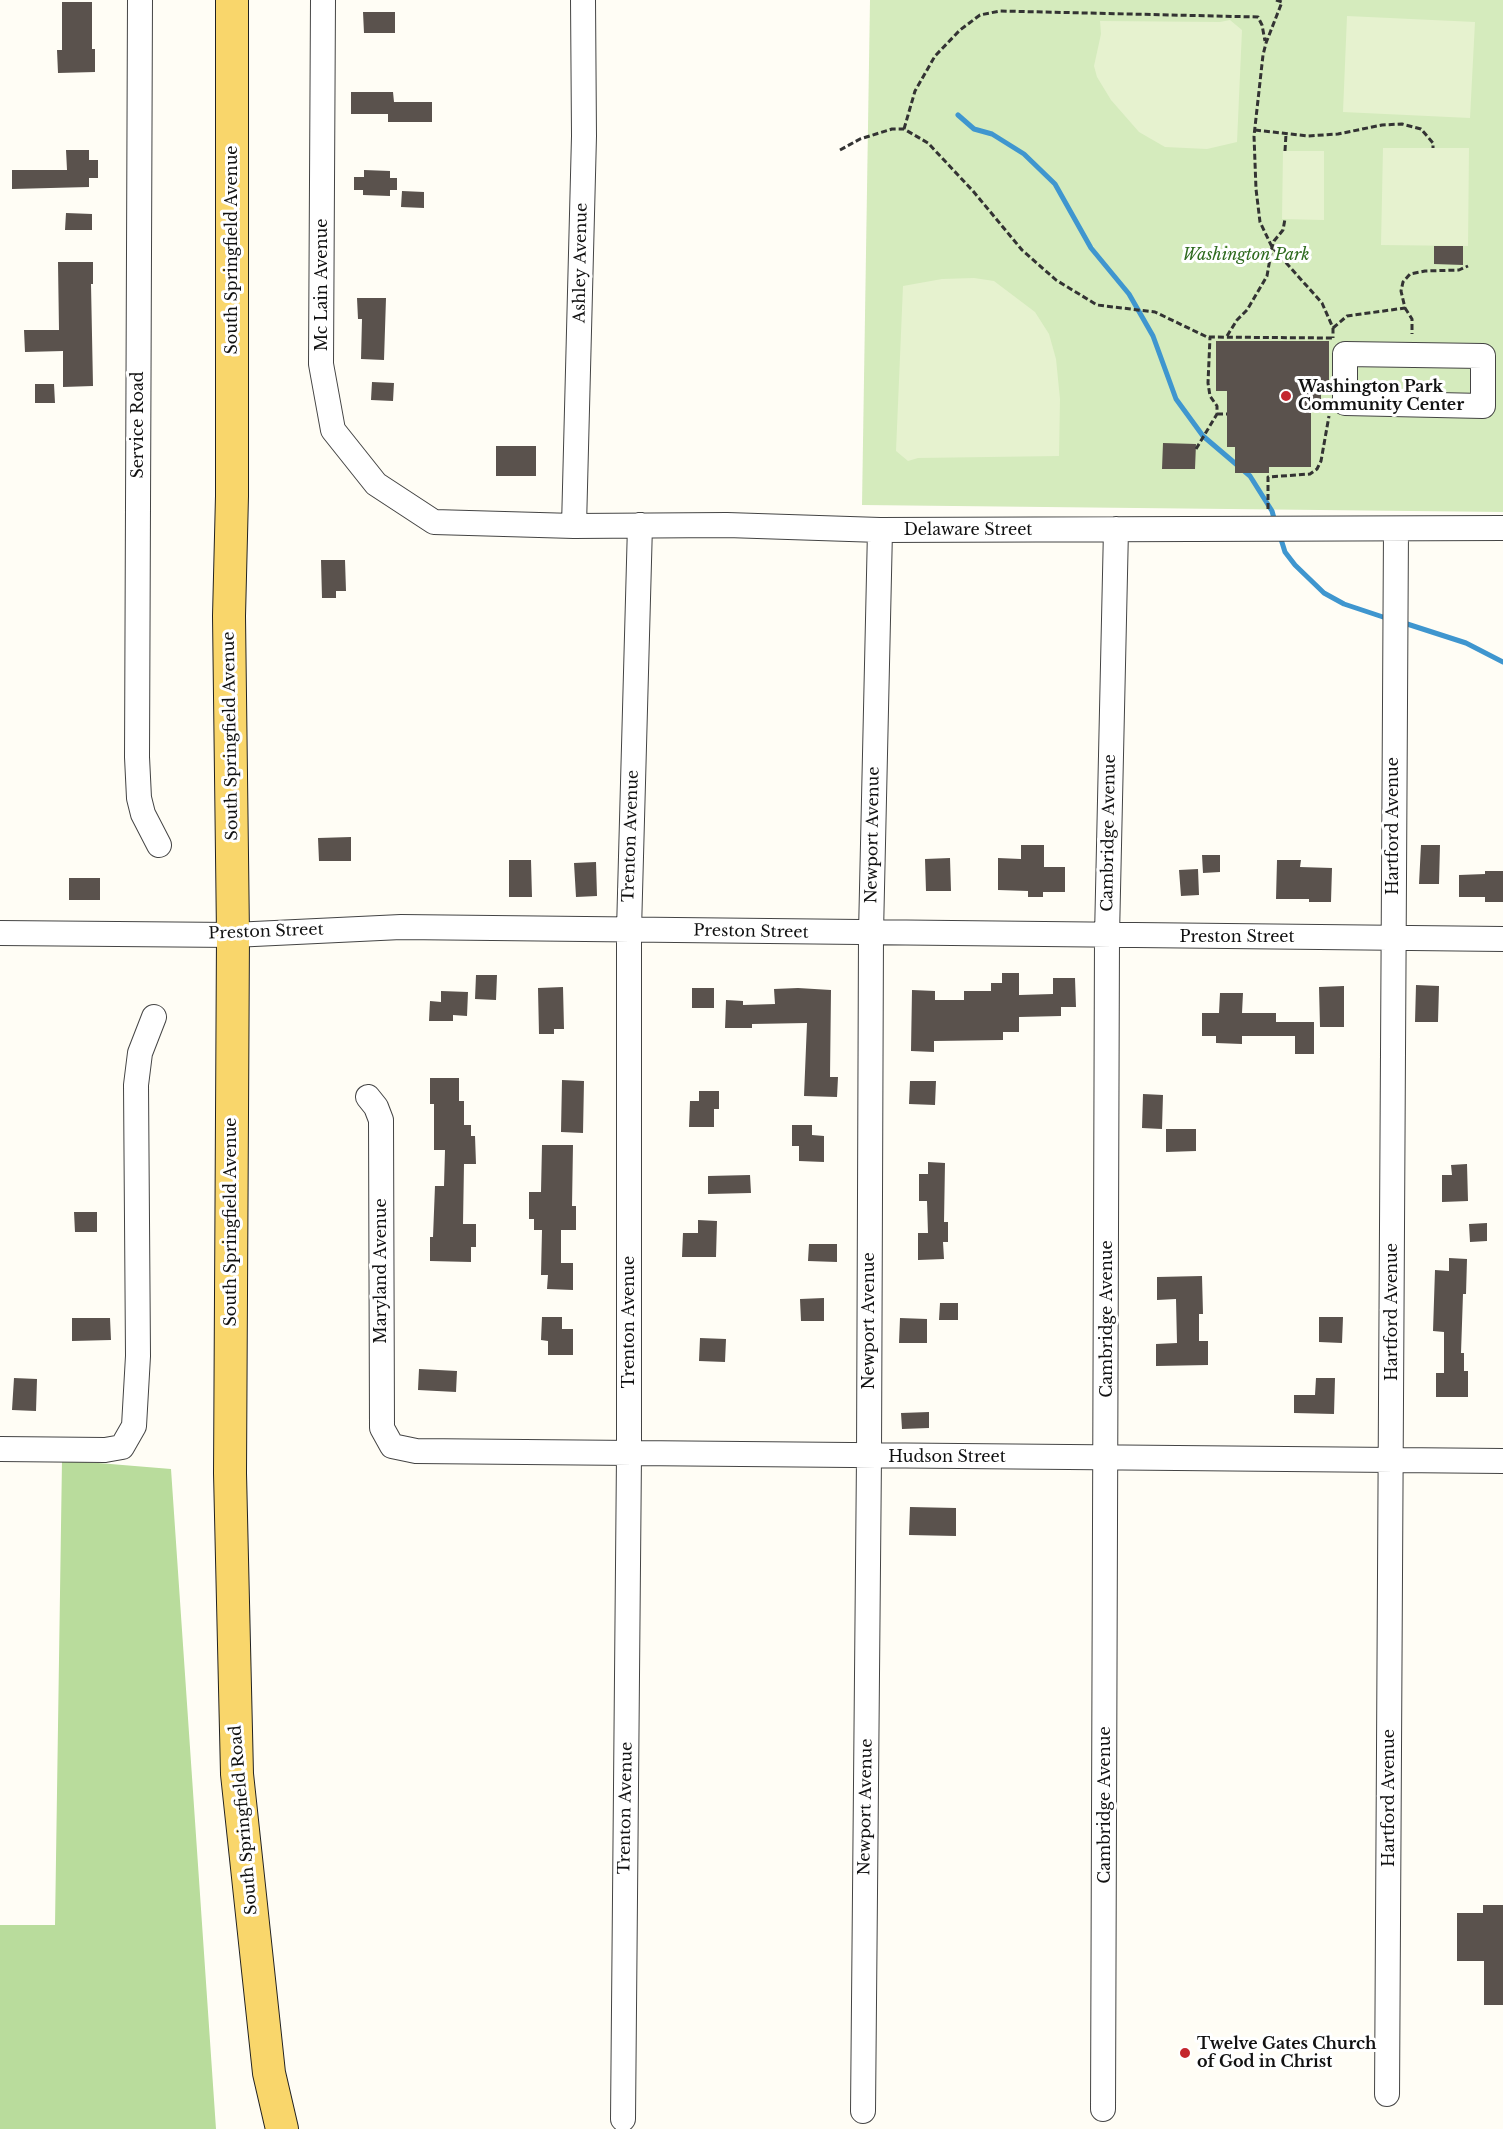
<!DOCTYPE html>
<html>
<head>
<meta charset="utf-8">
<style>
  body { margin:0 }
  canvas { display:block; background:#fffdf5 }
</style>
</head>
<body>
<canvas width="1503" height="2129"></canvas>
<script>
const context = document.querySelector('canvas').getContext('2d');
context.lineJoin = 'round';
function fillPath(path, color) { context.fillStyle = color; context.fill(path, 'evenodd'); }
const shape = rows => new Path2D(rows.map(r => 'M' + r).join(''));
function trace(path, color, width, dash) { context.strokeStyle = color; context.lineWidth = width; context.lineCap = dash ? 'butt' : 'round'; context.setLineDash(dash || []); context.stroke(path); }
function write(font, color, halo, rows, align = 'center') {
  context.font = font + ' "Libre Baskerville",serif'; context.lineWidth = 6; context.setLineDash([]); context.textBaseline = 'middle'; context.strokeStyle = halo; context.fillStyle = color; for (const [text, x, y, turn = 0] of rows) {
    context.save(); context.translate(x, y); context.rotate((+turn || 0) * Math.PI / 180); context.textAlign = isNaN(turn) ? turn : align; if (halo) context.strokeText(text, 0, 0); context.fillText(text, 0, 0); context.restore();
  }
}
const green = shape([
  [870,0,1503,0,1503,512,862,505]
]);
const forest = shape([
  [62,1460,171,1469,216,2129,0,2129,0,1925,55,1925]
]);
const pitch = shape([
  [1347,16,1475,22,1470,118,1343,112],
  [1230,20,1242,30,1237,142,1207,149,1165,147,1139,132,1111,100,1097,77,1094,66,1101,34,1100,21,1220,22],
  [1383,148,1469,148,1468,246,1381,245],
  [1283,151,1324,151,1324,220,1282,219],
  [974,278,994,281,1035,312,1049,334,1056,359,1060,399,1059,456,918,458,908,461,896,451,903,286,942,279]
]);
const stream = shape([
  [958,115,974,129,992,134,1024,154,1055,184,1091,248,1129,294,1153,336,1176,399,1203,436,1250,476,1272,511,1275,522],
  [1280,536,1285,552,1295,565,1324,593,1344,604,1389,619],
  [1401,622,1466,643,1503,662]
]);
const building = shape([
  [62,2,92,2,92,49,95,49,95,72,58,73,57,50,62,50],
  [363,12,395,12,395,33,364,33],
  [351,92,393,92,394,102,432,102,432,122,388,122,388,114,351,114],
  [66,150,89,150,89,160,98,160,98,178,89,178,89,187,12,189,12,170,67,170],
  [364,170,390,171,390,178,397,178,397,190,390,190,390,196,363,195,363,190,354,190,354,177,364,177],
  [402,191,424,192,424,208,401,207],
  [66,213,92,214,92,230,65,230],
  [1434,246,1463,246,1463,265,1434,264],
  [58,262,93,262,93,284,91,284,93,386,63,387,63,351,25,352,24,330,59,330],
  [357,298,386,298,384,360,361,359,362,319,358,319],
  [1216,341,1329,341,1329,391,1321,392,1321,411,1311,411,1311,467,1269,467,1269,473,1235,473,1235,447,1227,447,1227,391,1216,391],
  [372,382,394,383,393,401,371,400],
  [35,384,54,384,55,403,35,403],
  [1163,443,1196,444,1195,469,1162,469],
  [496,446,536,446,536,476,496,476],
  [321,560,345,560,346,591,336,591,336,598,322,598],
  [351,837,351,861,319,861,318,838],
  [1021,845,1044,845,1044,867,1065,867,1065,892,1043,892,1043,897,1028,897,1028,891,998,890,998,858,1021,859],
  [1421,845,1440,845,1439,884,1419,884],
  [1202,855,1220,855,1220,872,1203,873],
  [950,858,951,891,926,891,925,859],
  [509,860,531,860,532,897,509,897],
  [1277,860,1301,860,1300,867,1332,868,1331,902,1309,902,1309,899,1276,899],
  [596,862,597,896,576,897,574,863],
  [1198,869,1199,895,1181,896,1179,870],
  [1485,871,1503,871,1503,902,1485,902,1485,897,1459,897,1459,875,1485,874],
  [69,878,100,878,100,900,69,900],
  [1002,973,1019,973,1019,995,1053,994,1053,978,1075,978,1076,1007,1061,1007,1061,1016,1019,1017,1019,1032,1003,1032,1003,1040,934,1041,934,1052,911,1051,912,990,935,991,935,1000,964,1000,964,991,991,991,991,983,1002,983],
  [476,975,497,975,496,1000,475,999],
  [1416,985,1439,986,1438,1022,1415,1022],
  [1344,986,1344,1027,1320,1027,1319,987],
  [563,987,564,1029,554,1029,554,1034,539,1034,538,988],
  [692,988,714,988,714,1008,692,1008],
  [798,988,831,990,830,1077,838,1077,837,1097,804,1096,807,1023,752,1024,752,1028,725,1028,726,1000,743,1001,743,1005,775,1004,774,989],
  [441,991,468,992,467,1016,453,1015,453,1021,429,1021,430,1001,441,1002],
  [1220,993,1243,993,1242,1013,1276,1013,1276,1022,1314,1022,1314,1054,1295,1054,1295,1036,1242,1036,1242,1044,1216,1043,1216,1036,1202,1036,1202,1013,1219,1013],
  [430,1078,459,1078,459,1101,464,1101,464,1125,471,1125,471,1136,475,1136,476,1164,464,1164,463,1224,476,1224,476,1247,471,1247,471,1262,430,1261,430,1237,433,1237,435,1186,444,1186,445,1150,434,1150,434,1104,430,1104],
  [562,1080,584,1081,583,1133,561,1132],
  [910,1081,936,1081,935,1105,909,1104],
  [699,1091,719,1091,719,1109,714,1109,714,1127,689,1127,690,1101,699,1101],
  [1143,1094,1163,1095,1162,1129,1142,1128],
  [792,1125,812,1125,812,1135,824,1136,824,1162,799,1161,799,1146,792,1146],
  [1166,1129,1196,1129,1196,1151,1166,1152],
  [542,1145,573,1145,572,1206,576,1206,576,1230,561,1230,561,1263,573,1263,573,1290,547,1289,548,1275,541,1275,542,1230,534,1230,534,1219,529,1219,529,1192,541,1192],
  [928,1162,945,1163,944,1222,948,1222,948,1242,943,1242,944,1259,918,1260,918,1233,928,1233,927,1201,919,1201,919,1174,928,1174],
  [1467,1164,1468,1201,1442,1202,1442,1175,1452,1175,1451,1165],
  [750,1175,751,1193,708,1194,708,1176],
  [74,1212,97,1212,97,1232,75,1232],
  [698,1220,717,1221,716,1257,682,1257,683,1233,698,1233],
  [1487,1223,1487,1241,1470,1242,1469,1224],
  [809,1244,837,1244,837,1262,808,1261],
  [1449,1258,1467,1259,1466,1294,1463,1294,1461,1353,1464,1353,1464,1371,1468,1371,1468,1397,1436,1397,1436,1373,1444,1373,1444,1332,1433,1331,1435,1270,1449,1271],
  [1202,1276,1203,1314,1199,1314,1199,1341,1208,1341,1208,1365,1156,1366,1156,1344,1177,1343,1176,1299,1157,1300,1157,1277],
  [824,1298,824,1321,801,1321,800,1299],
  [940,1303,958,1303,958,1320,939,1320],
  [542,1317,562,1317,562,1329,573,1329,573,1355,548,1355,548,1341,541,1340],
  [1319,1317,1343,1317,1342,1343,1319,1342],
  [72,1318,110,1318,111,1340,72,1341],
  [900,1318,927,1319,927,1343,899,1343],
  [700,1338,726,1339,725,1362,699,1361],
  [419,1369,457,1371,456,1392,418,1390],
  [14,1378,37,1379,36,1411,12,1410],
  [1316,1378,1335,1378,1334,1414,1294,1413,1294,1395,1315,1395],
  [929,1412,929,1428,902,1429,901,1413],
  [910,1507,956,1508,956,1536,909,1535],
  [1483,1905,1503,1905,1503,2005,1484,2005,1484,1961,1457,1961,1457,1913,1483,1913]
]);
const path = shape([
  [1276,0,1282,2,1266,43,1263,55,1254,136,1256,189,1260,222,1272,247,1322,303,1333,328,1333,338],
  [904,129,915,91,935,56,960,30,980,15,1000,11,1258,17,1262,25,1265,41],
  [1255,130,1308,136,1338,134,1382,125,1402,124,1421,129,1433,143,1433,148],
  [840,150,860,139,892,129,904,129,928,143,973,191,1022,250,1056,280,1097,305,1155,312,1207,337,1332,338],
  [1285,151,1286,134],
  [1405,308,1412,319,1412,334],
  [1333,328,1347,316,1405,308,1401,291,1403,282,1410,274,1425,271,1459,270,1468,266],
  [1227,336,1237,320,1247,310,1267,276,1272,247,1274,241,1283,230,1285,219],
  [1217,414,1227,414],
  [1196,449,1217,414,1217,406,1210,396,1208,383,1210,337],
  [1268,509,1268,477,1310,474,1317,469,1321,461,1329,416]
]);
const minor = shape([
  [140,0,137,757,139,798,143,814,159,845],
  [323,0,321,364,333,430,376,484,434,522,574,526,727,525,880,530,1503,528],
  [1345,354,1483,356,1483,406,1345,403,1345,354],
  [574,526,584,136,583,0],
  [0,933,233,935,401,927,1503,939],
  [368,1097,376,1107,381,1120,382,1428,392,1446,416,1451,1503,1461],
  [0,1449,105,1450,122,1447,134,1426,138,1356,136,1085,140,1053,154,1017],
  [1387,2094,1396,529],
  [1103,2109,1107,936,1116,529],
  [863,2111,869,1456,871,933,880,530],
  [623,2119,629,1454,629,930,640,525]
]);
const major = shape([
  [232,0,232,496,229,616,233,935,230,1473,237,1774,269,2073,282,2129]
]);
const markers = [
  [1286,396,6,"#c4262e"],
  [1185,2053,6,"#c4262e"]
];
const streetNames = [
  ["South Springfield Avenue",232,250,-90],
  ["Ashley Avenue",581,263,-89],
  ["Mc Lain Avenue",322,285,-90],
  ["Service Road",138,425,-90],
  ["Delaware Street",968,530],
  ["South Springfield Avenue",231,736,-91],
  ["Hartford Avenue",1393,826,-90],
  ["Cambridge Avenue",1109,833,-89],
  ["Newport Avenue",873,835,-89],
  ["Trenton Avenue",631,836,-88],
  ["Preston Street",266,932,-2],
  ["Preston Street",751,932,1],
  ["Preston Street",1237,937],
  ["South Springfield Avenue",231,1222,-90],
  ["Maryland Avenue",381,1271,-90],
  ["Hartford Avenue",1392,1312,-90],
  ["Cambridge Avenue",1107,1319,-90],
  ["Newport Avenue",869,1321,-90],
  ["Trenton Avenue",629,1322,-90],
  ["Hudson Street",947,1457],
  ["Hartford Avenue",1389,1798,-90],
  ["Cambridge Avenue",1105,1805,-90],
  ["Newport Avenue",866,1807,-89],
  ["Trenton Avenue",626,1808,-89],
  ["South Springfield Road",244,1820,-95]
];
const parkNames = [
  ["Washington Park",1246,255]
];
const poiNames = [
  ["Washington Park",1298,387],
  ["Community Center",1298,405],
  ["Twelve Gates Church",1197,2044],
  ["of God in Christ",1197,2062]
];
fillPath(green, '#d5ebbd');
fillPath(forest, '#b9dc9c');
fillPath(pitch, '#e6f2cf');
trace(stream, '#3f96cf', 5);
fillPath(building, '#5a524d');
trace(minor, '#444', 26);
trace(major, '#222', 34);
trace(path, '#333', 3, [6, 3]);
trace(minor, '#fff', 24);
trace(major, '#f9d66b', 32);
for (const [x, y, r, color] of markers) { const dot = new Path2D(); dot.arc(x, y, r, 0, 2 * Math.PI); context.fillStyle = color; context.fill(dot); trace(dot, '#fff', 2); }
write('16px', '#111', '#fff', streetNames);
write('italic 16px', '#2f6b1f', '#fff', parkNames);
write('bold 16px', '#111', '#fff', poiNames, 'left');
</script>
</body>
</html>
